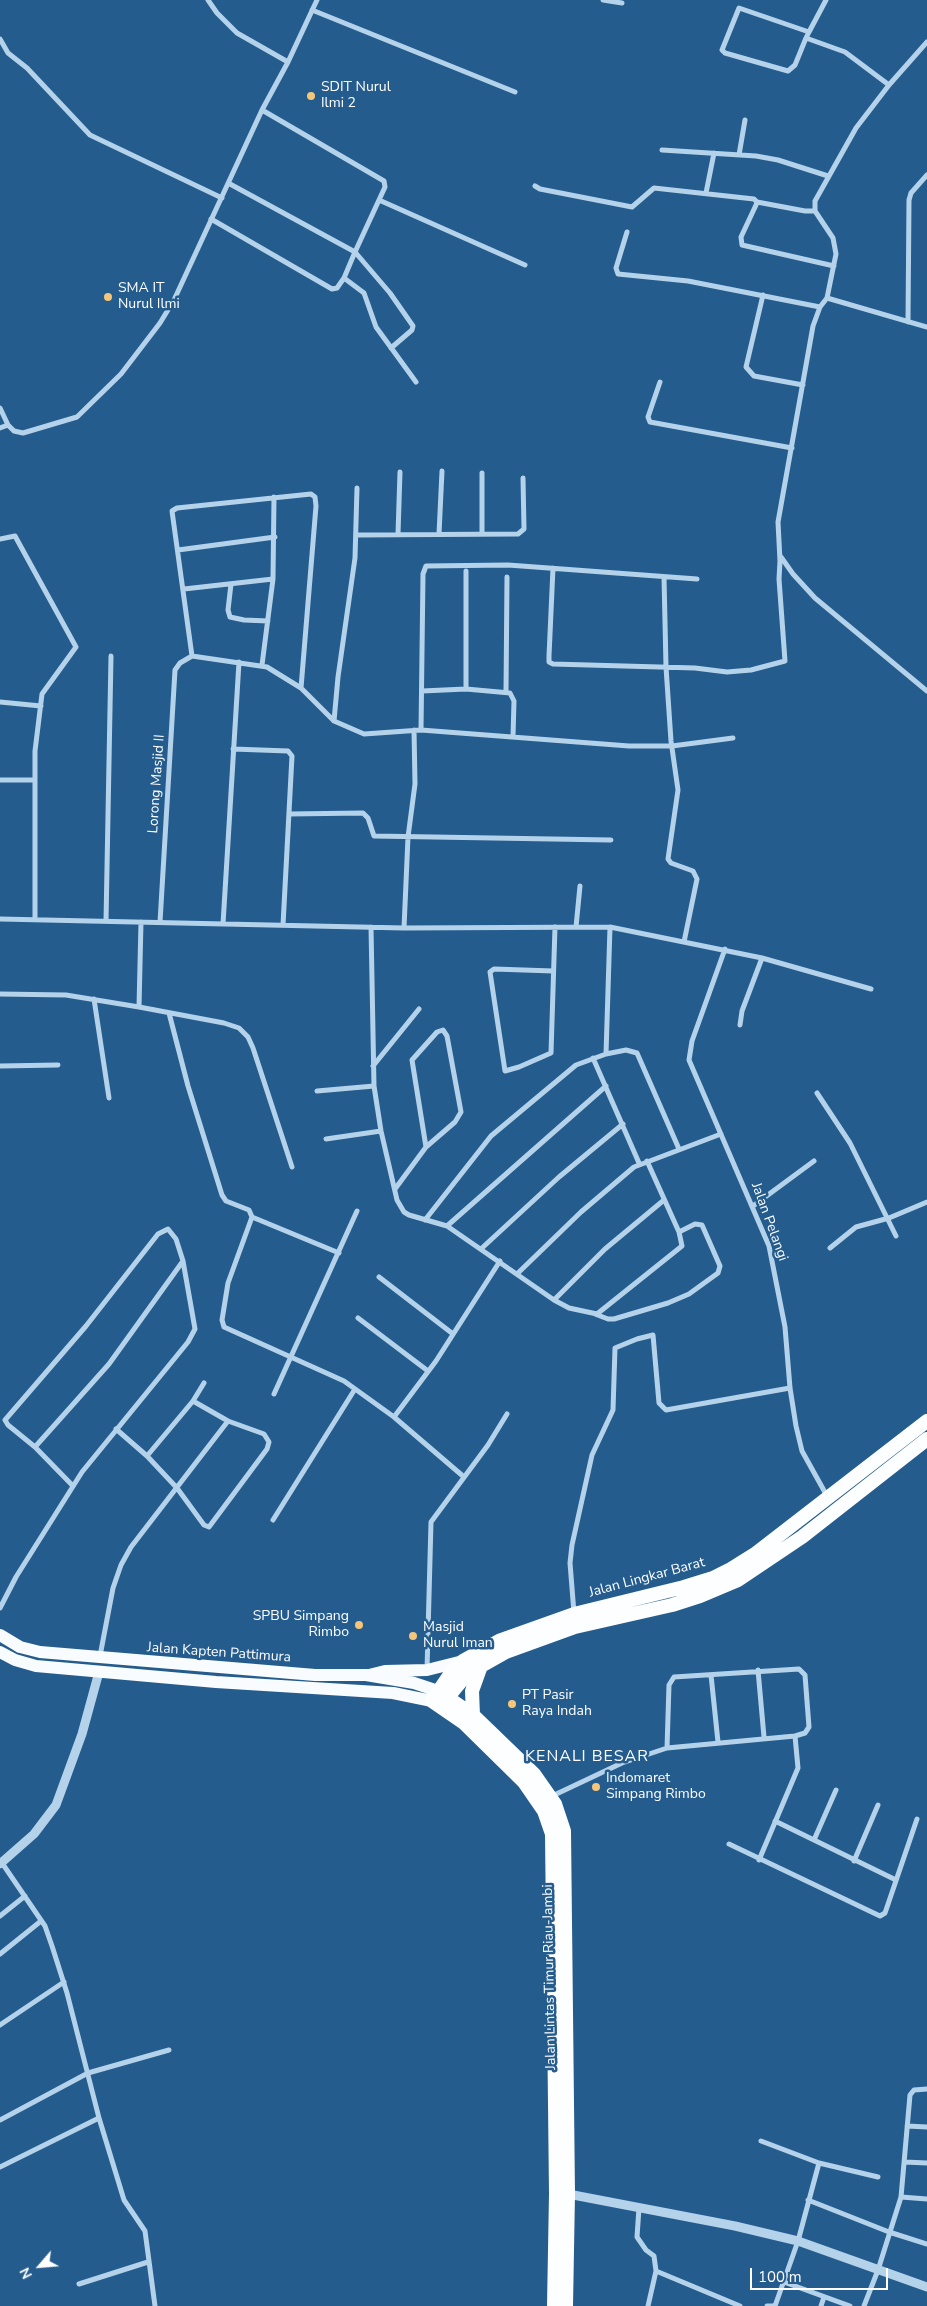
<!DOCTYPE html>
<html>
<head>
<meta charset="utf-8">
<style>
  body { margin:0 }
  #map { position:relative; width:927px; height:2306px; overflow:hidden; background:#255c8e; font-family:"Nunito Sans",sans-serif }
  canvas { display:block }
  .north { position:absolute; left:15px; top:2241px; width:50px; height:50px; -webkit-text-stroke:4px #255c8e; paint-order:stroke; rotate:243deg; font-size:14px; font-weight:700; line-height:20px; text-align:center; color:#fff }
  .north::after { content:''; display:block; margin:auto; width:18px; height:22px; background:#fff; clip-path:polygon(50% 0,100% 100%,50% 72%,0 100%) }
  .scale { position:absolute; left:750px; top:2268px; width:138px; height:22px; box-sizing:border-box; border:2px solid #fff; border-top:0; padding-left:6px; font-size:15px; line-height:18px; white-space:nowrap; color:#fff; -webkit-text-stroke:4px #255c8e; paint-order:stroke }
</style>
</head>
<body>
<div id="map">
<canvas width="927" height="2306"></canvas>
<div class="north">N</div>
<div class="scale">100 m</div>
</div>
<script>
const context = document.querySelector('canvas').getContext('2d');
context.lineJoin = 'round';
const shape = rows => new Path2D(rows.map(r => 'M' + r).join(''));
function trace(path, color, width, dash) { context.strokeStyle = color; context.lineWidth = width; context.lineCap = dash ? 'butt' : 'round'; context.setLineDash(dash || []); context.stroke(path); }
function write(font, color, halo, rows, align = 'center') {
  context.font = font + ' "Nunito Sans",sans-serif'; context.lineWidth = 5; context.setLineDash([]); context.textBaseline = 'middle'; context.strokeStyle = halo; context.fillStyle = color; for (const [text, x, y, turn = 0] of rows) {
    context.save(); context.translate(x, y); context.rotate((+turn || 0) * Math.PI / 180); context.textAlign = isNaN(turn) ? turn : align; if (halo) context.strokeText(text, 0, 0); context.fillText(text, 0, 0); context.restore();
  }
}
const minor = shape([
  [208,0,217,13,237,33,288,62],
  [603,0,622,3],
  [312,10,515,92],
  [809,32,739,8,722,50,725,53,788,71,795,65,806,38,809,32,826,0],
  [806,38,845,52,889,85],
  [0,39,8,53,27,68,90,135,222,198],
  [262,110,384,181,385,187,355,252,390,293,413,326,412,330,391,348],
  [662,150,756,156,778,160,828,176],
  [739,155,745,120],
  [535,186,540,189,632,207,654,188,754,199,757,202,756,205,741,237,742,245,834,266],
  [706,193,714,153],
  [379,200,525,265],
  [757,202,805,211,815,211],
  [211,219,332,289,337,288,344,278,355,252,230,184],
  [627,232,616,268,618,274,688,281,820,307],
  [344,278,364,293,376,327,416,382],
  [763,295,746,367,754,376,803,385],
  [827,298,927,327],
  [908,322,909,200,911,193,927,175],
  [660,382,648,417,650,422,792,448],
  [0,408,8,425],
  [0,428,8,425,14,431,23,433,77,417,121,374,160,323,174,300,262,110,288,62,317,0],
  [398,534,400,472],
  [439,534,442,471],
  [482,534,482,473],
  [357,535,518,534,524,529,523,478],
  [0,539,15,536,76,647,42,694,35,751,35,919],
  [178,550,275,537],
  [781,557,793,574,815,598,927,691],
  [553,568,549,656,549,662,553,664,695,668,727,672,751,670,785,661,779,579,780,561,778,522,813,326,820,307,827,298,836,254,833,238,815,211,815,201,856,128,889,85,927,42],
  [466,571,466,689],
  [664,577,666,667,671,741,678,790,668,859,671,863,693,871,697,879,684,942],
  [231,584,228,610,230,617,244,620,268,621],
  [184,589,273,579],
  [192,656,267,667,301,688,334,721,364,734,421,730,629,746,672,746,733,738],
  [192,656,172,511,177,508,311,494,315,497,316,506,301,688],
  [262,665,273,579,274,497],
  [422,691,466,689,510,693,514,701,513,737],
  [506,692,507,577],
  [0,702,41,706],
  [334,721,338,677,355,558,357,488],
  [421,730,423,574,426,566,508,565,697,579],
  [233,749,288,751,292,756,283,925],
  [0,780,35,780],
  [289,814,363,813,368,818,374,836,611,840],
  [0,919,404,928,610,927,762,958,871,989],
  [106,921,111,656],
  [160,922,175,670,180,663,192,656],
  [223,924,239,662],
  [371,927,374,1086,381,1131,397,1200,404,1212,409,1215,447,1226,554,1300,569,1308,597,1314,682,1246,679,1232,647,1161],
  [576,927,580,886],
  [404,928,408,837,415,784,414,730],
  [725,949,692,1041,689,1060,769,1246,785,1327,790,1388,796,1426,802,1451,827,1496],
  [553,971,494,969,490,972,505,1071,519,1067,551,1053,555,927],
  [0,994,66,995,139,1007,224,1023,239,1028,248,1037,253,1048,292,1167],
  [94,999,109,1098],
  [139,1007,141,922],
  [169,1013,188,1086,222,1195,226,1201,249,1210,252,1217,228,1283,222,1320,224,1327,344,1381,394,1417,464,1477],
  [740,1025,742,1011,762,958],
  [606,1054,610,927],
  [593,1058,639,1163],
  [0,1066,58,1065],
  [373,1066,419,1009],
  [317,1091,374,1086],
  [817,1093,850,1143,896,1236],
  [326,1139,381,1131],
  [395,1189,426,1147,455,1122,461,1112,447,1036,443,1030,437,1032,412,1060,426,1147],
  [753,1206,814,1161],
  [252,1217,339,1253],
  [425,1220,491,1136,576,1065,606,1054,626,1050,637,1053,679,1149],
  [447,1226,606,1086],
  [482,1248,559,1177,623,1124],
  [830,1248,856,1227,889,1218,927,1202],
  [518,1273,581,1212,634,1167,721,1134],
  [379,1277,453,1334],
  [554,1300,605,1249,664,1200],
  [595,1314,608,1319,614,1319,668,1303,689,1294,718,1273,720,1266,702,1225,695,1224,679,1232],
  [358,1318,428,1371],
  [274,1394,357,1211],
  [394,1417,436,1361,500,1261],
  [116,1429,147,1456,177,1488,204,1525,209,1527,267,1449,269,1442,264,1434,228,1421,193,1401],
  [35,1447,109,1364,183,1261],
  [147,1456,193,1401,204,1383],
  [273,1520,355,1389],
  [0,1608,16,1577,82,1472,188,1342,195,1329,183,1261,176,1239,168,1229,158,1234,86,1326,5,1420,8,1425,35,1447,73,1486],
  [574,1613,570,1563,572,1545,592,1455,613,1410,615,1348,637,1339,653,1335,659,1403,666,1410,790,1388],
  [100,1656,113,1588,121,1565,131,1547,228,1421],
  [427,1670,431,1522,488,1445,507,1414],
  [758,1670,764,1737],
  [711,1675,718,1742],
  [550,1797,622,1763,667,1748,795,1736,805,1733,809,1727,805,1675,799,1669,674,1677,669,1685,667,1748],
  [775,1821,896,1880],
  [814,1840,836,1790],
  [729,1844,880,1916,885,1913,917,1819],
  [759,1860,798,1768,795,1736],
  [854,1861,878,1805],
  [2,1863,45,1926,52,1946,67,1993,99,2118,124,2200,145,2231,155,2306],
  [0,1916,25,1896],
  [0,1954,41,1921],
  [0,2025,64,1982],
  [0,2120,88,2073,169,2050],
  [907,2126,927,2127],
  [761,2141,819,2163,878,2177],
  [904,2162,927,2163],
  [0,2167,99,2118],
  [901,2197,927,2199],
  [808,2200,889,2232,927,2244],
  [639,2208,637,2237,646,2250,654,2256,656,2271],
  [784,2282,850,2306],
  [79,2284,148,2262],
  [648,2306,656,2271,740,2306],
  [767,2306,773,2306],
  [775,2306,798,2241,819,2163],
  [821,2306,824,2297],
  [864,2306,878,2270,901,2197,910,2095,914,2090,927,2089]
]);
const tertiary = shape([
  [0,1864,34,1834,56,1805,82,1734,99,1672],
  [568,2194,735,2226,798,2241,927,2287]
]);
const primary = shape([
  [0,1635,20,1647,40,1652,315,1675,366,1675,414,1683,438,1691],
  [0,1652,15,1660,36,1666,216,1682,393,1693,432,1701],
  [369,1675,385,1671,427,1670,463,1661]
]);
const trunk = shape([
  [438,1691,473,1715,534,1774,555,1804,564,1831,568,2194,566,2306],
  [443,1703,467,1674,506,1652,575,1627,672,1605,700,1596,738,1580,802,1537,927,1439],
  [473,1715,472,1691,481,1666],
  [554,2306,556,2194,552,1834,544,1811,524,1782,464,1723,432,1701,453,1670,463,1661,501,1640,574,1614,684,1587,713,1578,731,1569,755,1554,927,1421]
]);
const markers = [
  [311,96,5,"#f5c679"],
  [108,297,5,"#f5c679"],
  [359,1625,5,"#f5c679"],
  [413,1636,5,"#f5c679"],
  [512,1704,5,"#f5c679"],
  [596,1787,5,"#f5c679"]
];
const poiNames = [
  ["SDIT Nurul",321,88],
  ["Ilmi 2",321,104],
  ["SMA IT",118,289],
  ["Nurul Ilmi",118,305],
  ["SPBU Simpang",349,1617,"right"],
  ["Rimbo",349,1633,"right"],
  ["Masjid",423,1628],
  ["Nurul Iman",423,1644],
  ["PT Pasir",522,1696],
  ["Raya Indah",522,1712],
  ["Indomaret",606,1779],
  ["Simpang Rimbo",606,1795]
];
const streetNames = [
  ["Lorong Masjid II",157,784,-86],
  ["Jalan Pelangi",769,1222,70],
  ["Jalan Lingkar Barat",647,1578,-15],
  ["Jalan Kapten Pattimura",219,1653,4],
  ["Jalan Lintas Timur Riau-Jambi",550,1977,-91]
];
const quarterNames = [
  ["KENALI BESAR",587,1757]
];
trace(minor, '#b5d2eb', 5);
trace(tertiary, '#b5d2eb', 9);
trace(primary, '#f9fcff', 12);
trace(trunk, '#fcfeff', 14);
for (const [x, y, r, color] of markers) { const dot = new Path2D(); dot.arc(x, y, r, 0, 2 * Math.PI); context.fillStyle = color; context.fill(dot); trace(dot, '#255c8e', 2); }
write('14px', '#fff', '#255c8e', poiNames, 'left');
write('14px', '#fff', '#255c8e', streetNames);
context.letterSpacing = '1px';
write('16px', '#fff', '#255c8e', quarterNames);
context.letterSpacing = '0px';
</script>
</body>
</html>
